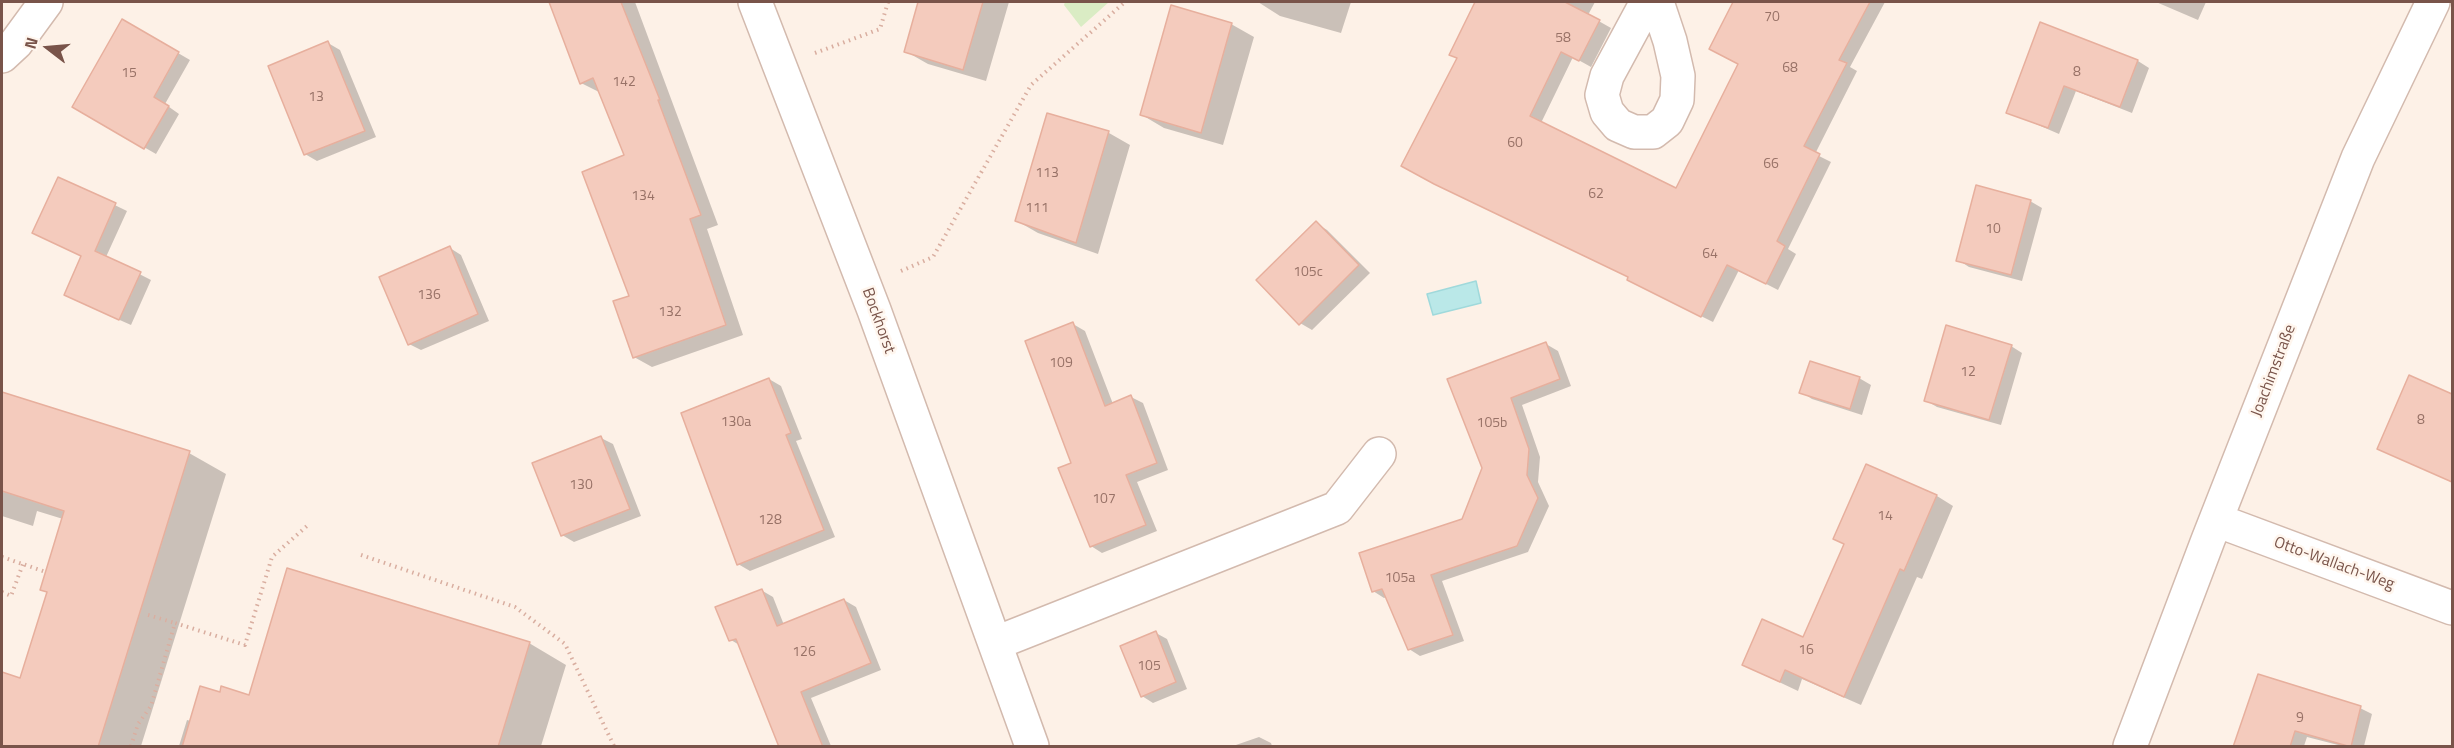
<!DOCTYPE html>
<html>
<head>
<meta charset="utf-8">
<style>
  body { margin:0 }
  #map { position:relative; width:2454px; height:748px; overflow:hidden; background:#fdf1e7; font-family:"Titillium Web",sans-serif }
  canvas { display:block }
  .frame { position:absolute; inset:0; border:3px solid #79544a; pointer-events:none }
  .north { position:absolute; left:18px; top:18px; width:60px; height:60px; -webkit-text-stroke:4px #fff6ee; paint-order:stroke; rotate:286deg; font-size:16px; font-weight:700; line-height:24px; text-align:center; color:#79544a }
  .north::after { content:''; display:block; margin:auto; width:21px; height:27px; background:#79544a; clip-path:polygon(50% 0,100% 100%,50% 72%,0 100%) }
</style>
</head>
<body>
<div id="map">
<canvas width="2454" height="748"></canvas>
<div class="frame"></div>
<div class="north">N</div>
</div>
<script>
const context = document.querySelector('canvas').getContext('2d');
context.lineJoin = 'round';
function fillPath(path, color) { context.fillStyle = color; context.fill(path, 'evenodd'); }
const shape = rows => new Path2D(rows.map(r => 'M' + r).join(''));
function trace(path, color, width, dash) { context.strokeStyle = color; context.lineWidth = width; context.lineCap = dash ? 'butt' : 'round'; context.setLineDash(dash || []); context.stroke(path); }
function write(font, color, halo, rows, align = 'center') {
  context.font = font + ' "Titillium Web",sans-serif'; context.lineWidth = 5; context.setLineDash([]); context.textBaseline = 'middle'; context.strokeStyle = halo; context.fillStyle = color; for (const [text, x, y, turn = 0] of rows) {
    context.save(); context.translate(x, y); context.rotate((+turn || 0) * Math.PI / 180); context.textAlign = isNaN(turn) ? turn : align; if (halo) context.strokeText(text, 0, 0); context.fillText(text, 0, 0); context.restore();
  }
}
const green = shape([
  [1065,2,1109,2,1081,27,1064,5]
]);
const water = shape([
  [1476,281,1481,303,1433,315,1427,294,1476,281]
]);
const shadow = shape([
  [550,2,635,2,718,225,707,229,743,335,652,367,634,357,626,156,601,93,581,83],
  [920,2,1009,2,986,81,928,64,905,51],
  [1258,2,1351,2,1341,33,1280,16],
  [1477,2,1595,2,1588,15,1611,28,1591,67,1573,57,1541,123,1676,190,1740,64,1711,48,1735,2,1885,2,1850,67,1857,71,1815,154,1831,162,1788,249,1796,254,1778,290,1739,270,1713,322,1640,286,1630,277,1459,59,1451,54],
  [2156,2,2206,2,2198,20],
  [123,21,190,60,165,104,179,114,156,154,74,107],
  [1231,24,1254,37,1223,145,1164,128,1142,115],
  [2041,24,2138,61,2149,68,2132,113,2076,91,2059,134,2008,112],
  [328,43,340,50,376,137,317,161,305,154],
  [1048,115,1109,133,1130,145,1098,254,1038,233,1017,221],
  [59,178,127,211,106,257,151,280,131,325,77,301,83,256],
  [2030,201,2042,208,2022,281,1969,267,1958,260],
  [1316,223,1327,230,1370,273,1312,330,1300,323],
  [450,248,461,255,489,321,421,350,409,344],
  [1073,324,1085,331,1113,404,1131,397,1143,403,1168,470,1137,482,1157,531,1102,553,1091,546,1073,463],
  [1546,344,1558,351,1571,386,1522,405,1540,457,1538,482,1549,506,1528,552,1442,581,1464,641,1420,656,1409,649,1387,597,1384,598,1373,591,1463,521,1484,468,1449,380],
  [2011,346,2022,353,2001,425,1937,407,1925,400],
  [2410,377,2452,395,2452,482,2379,448],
  [1859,378,1871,385,1862,415,1812,399,1801,392],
  [769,379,781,386,802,439,796,441,835,537,750,571,738,564],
  [2,394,189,453,226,474,141,746,2,746,2,674,21,680,48,593,42,590,63,519,37,511,33,526,2,516],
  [601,438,613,444,641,516,574,542,562,535],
  [1867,466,1937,496,1953,506,1922,579,1917,577,1861,705,1802,679,1798,691,1743,665,1804,639,1845,545],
  [761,590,773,597,784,625,844,600,856,607,881,670,811,698,831,746,781,746,741,646,731,640],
  [1156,633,1167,639,1187,689,1153,703,1142,696],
  [529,643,566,665,541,746,179,746,187,720,191,721,221,693,250,696],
  [2360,708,2372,714,2364,746,2342,746,2307,737,2304,746,2235,746],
  [1259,737,1271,743,1272,746,1233,746]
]);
const building = shape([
  [549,2,621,2,660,100,658,100,701,215,690,219,726,325,633,358,613,301,629,296,582,172,624,155,593,78,580,84,549,2],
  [918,2,983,2,963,70,904,52,918,2],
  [1475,2,1565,2,1600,20,1579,61,1561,52,1530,116,1676,188,1738,64,1709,49,1733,2,1870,2,1839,60,1847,63,1804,146,1820,154,1777,241,1785,246,1766,284,1727,265,1701,317,1627,280,1628,277,1434,184,1401,166,1457,58,1449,55,1475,2],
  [1171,5,1232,23,1201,133,1140,115,1171,5],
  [122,19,179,52,154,97,169,106,144,149,72,107,122,19],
  [2040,22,2138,60,2120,107,2064,86,2048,128,2006,113,2040,22],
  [328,41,365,131,304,155,268,66,328,41],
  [1047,113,1109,131,1076,243,1015,221,1047,113],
  [58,177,116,203,95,251,141,272,119,320,64,295,81,256,32,233,58,177],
  [1976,185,2031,200,2011,275,1956,261,1976,185],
  [1316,221,1359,265,1299,325,1256,280,1316,221],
  [450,246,478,314,408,345,379,277,450,246],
  [1073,322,1105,406,1131,395,1157,463,1126,475,1146,525,1090,547,1058,468,1071,463,1025,341,1073,322],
  [1946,325,2012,345,1989,420,1924,401,1946,325],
  [1546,342,1560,379,1511,398,1529,449,1527,475,1538,498,1517,546,1431,575,1453,635,1408,650,1382,589,1372,592,1359,553,1462,519,1482,468,1447,379,1546,342],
  [1810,361,1860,377,1850,409,1799,393,1810,361],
  [2409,375,2452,394,2452,482,2377,449,2409,375],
  [769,378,791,433,786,435,824,530,737,565,681,413,769,378],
  [2,392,190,451,98,747,2,747,2,672,20,678,47,592,40,590,64,511,2,491,2,392],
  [601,436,630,509,561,536,532,463,601,436],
  [1866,464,1937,495,1904,571,1900,569,1844,697,1785,670,1780,682,1742,665,1762,619,1803,637,1844,544,1833,539,1866,464],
  [287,568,530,642,498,747,182,747,200,686,220,692,221,686,249,695,287,568],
  [762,589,777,626,844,599,871,663,801,692,823,747,779,747,736,639,729,641,715,607,762,589],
  [1156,631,1176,682,1141,697,1120,646,1156,631],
  [2258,674,2361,706,2351,747,2295,731,2290,747,2233,747,2258,674]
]);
const path = shape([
  [815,53,880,29,888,2],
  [901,271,933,257,1031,85,1125,2],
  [361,555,515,607,565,644,614,746],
  [2,557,46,572],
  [2,592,11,596,23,564],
  [148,615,175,623],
  [131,746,138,724,151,706,175,623,245,645,272,557,308,525]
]);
const minor = shape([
  [755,2,874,310,1032,746],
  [1647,2,1607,76,1602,95,1607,112,1618,125,1634,132,1653,132,1667,121,1677,100,1678,76,1670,41,1657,2],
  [2,56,16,43,46,2],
  [2216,520,2452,608],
  [996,643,1337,508,1379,454],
  [2130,746,2208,540,2358,158,2433,2]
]);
const numberNames = [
  ["70",1772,18],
  ["58",1563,39],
  ["68",1790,69],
  ["8",2077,73],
  ["15",129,74],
  ["142",624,83],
  ["13",316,98],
  ["60",1515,144],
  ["66",1771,165],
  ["113",1047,174],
  ["62",1596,195],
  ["134",643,197],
  ["111",1037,209],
  ["10",1993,230],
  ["64",1710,255],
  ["105c",1308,273],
  ["136",429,296],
  ["132",670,313],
  ["109",1061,364],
  ["12",1968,373],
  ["8",2421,421],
  ["130a",736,423],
  ["105b",1492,424],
  ["130",581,486],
  ["107",1104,500],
  ["14",1885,517],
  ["128",770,521],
  ["105a",1400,579],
  ["16",1806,651],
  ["126",804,653],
  ["105",1149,667],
  ["9",2300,719]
];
const streetNames = [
  ["Bockhorst",878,321,70],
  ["Joachimstraße",2274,371,-69],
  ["Otto-Wallach-Weg",2334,564,20]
];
fillPath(green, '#daecc4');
fillPath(water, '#bae8e8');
trace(water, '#a0d9db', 1.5);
fillPath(shadow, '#0003');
fillPath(building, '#f4cbbd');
trace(building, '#e7af9d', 1.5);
trace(minor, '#d3baae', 36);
trace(path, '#d9aea0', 4, [1.5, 4.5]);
trace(minor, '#fff', 33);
write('14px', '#987267', null, numberNames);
write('16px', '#79544a', '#fff6ee', streetNames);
</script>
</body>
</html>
